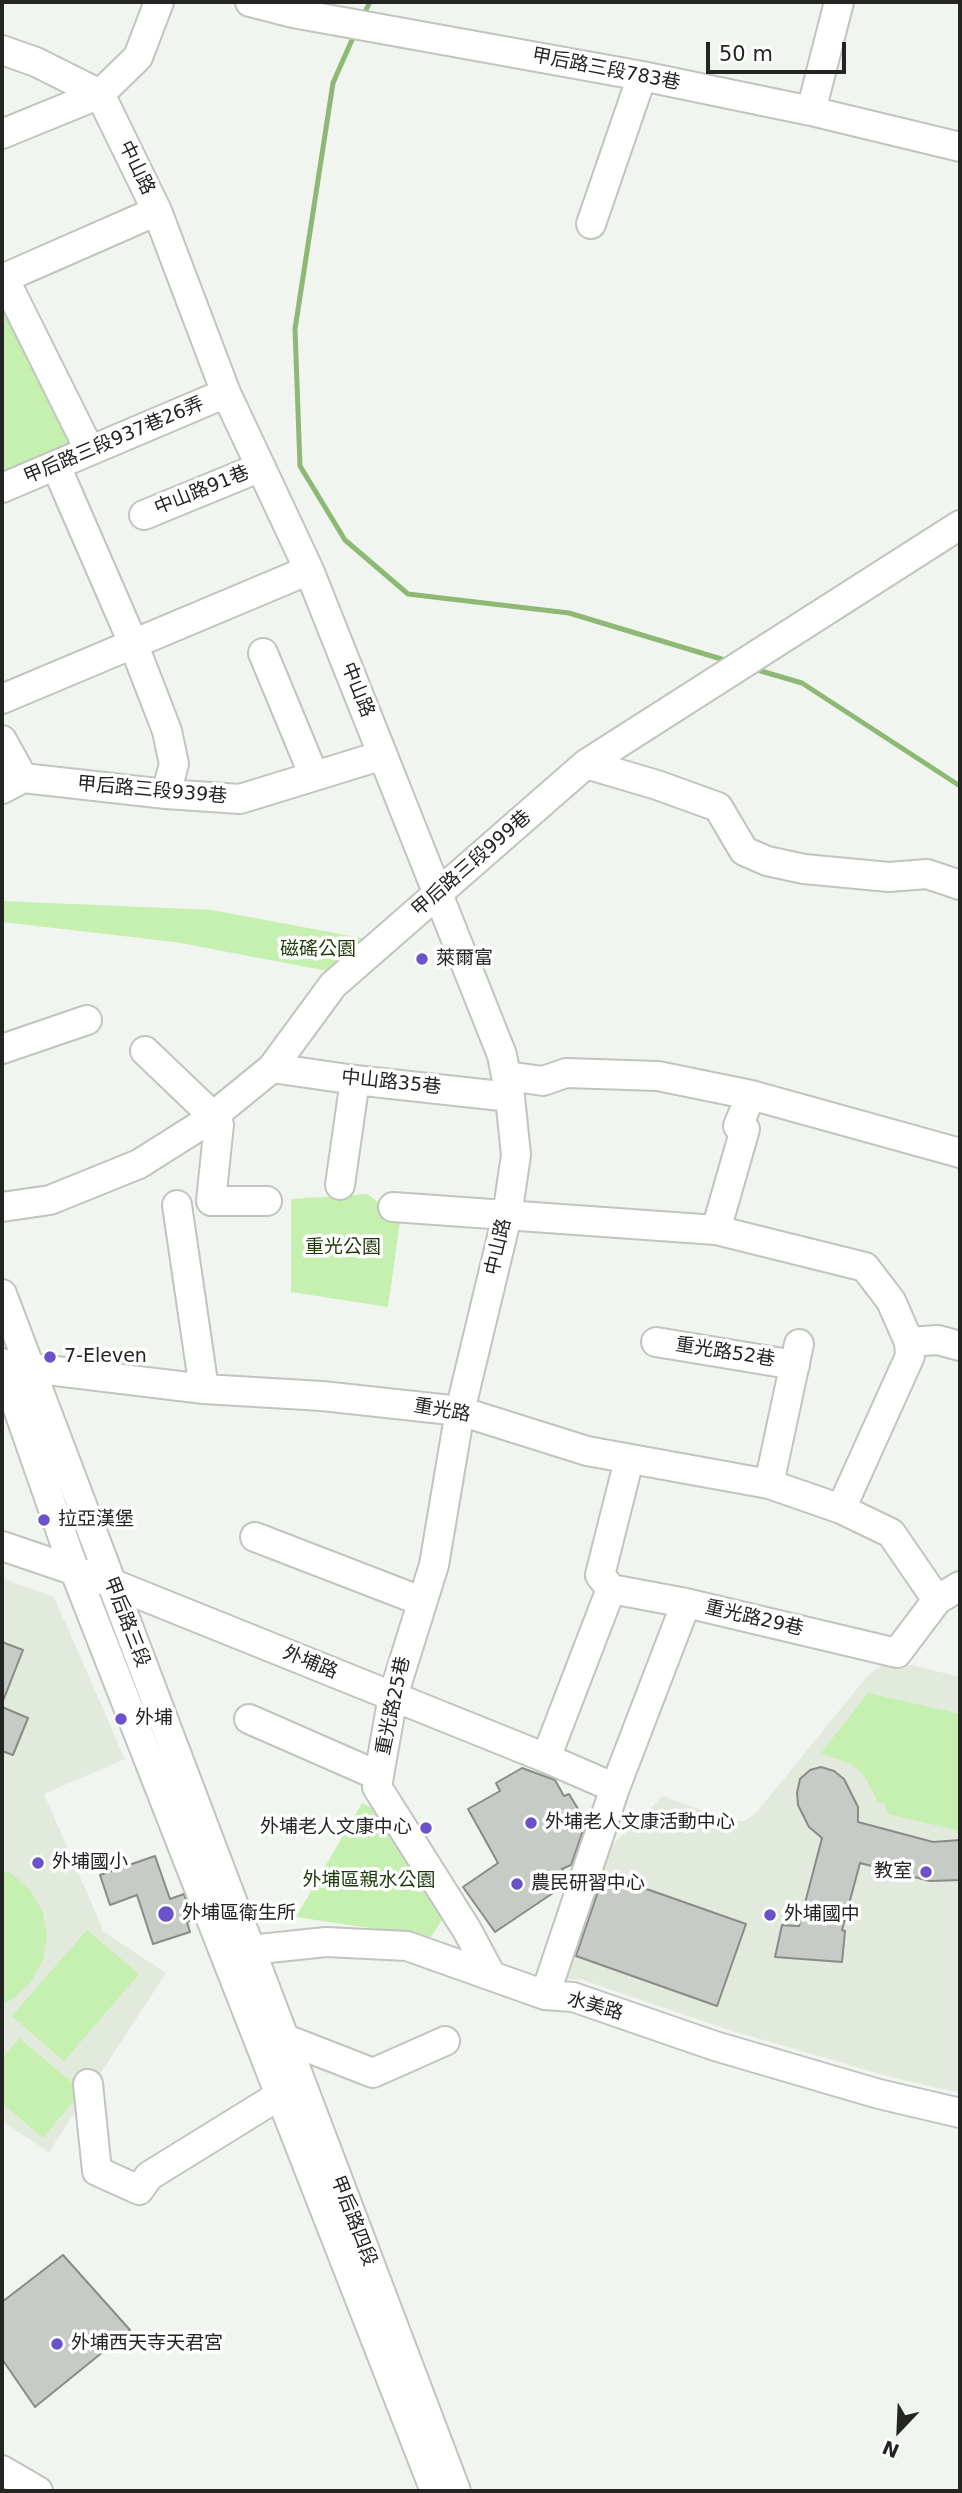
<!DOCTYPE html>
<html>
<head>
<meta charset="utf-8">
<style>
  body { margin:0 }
  #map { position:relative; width:962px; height:2493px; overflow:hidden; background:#f1f5ef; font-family:"DejaVu Sans",sans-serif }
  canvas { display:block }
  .frame { position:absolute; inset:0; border:4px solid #242523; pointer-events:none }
  .north { position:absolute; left:864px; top:2395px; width:70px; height:70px; -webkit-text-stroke:5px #fff; paint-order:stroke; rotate:203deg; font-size:19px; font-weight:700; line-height:28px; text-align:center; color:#242523 }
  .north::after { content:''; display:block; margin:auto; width:24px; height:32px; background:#242523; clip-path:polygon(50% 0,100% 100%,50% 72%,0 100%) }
  .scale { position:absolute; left:706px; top:42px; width:140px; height:32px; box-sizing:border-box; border:4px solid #242523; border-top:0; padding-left:9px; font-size:21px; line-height:24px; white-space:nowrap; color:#242523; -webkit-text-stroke:5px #fff; paint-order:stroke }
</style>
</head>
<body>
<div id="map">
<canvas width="962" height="2493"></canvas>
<div class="frame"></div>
<div class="north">N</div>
<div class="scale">50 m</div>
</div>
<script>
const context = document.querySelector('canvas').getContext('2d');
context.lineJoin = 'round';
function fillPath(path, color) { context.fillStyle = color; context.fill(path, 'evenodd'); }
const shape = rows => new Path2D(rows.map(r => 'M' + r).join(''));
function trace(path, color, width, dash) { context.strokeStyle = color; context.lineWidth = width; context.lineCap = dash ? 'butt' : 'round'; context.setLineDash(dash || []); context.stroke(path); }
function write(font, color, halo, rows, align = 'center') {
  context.font = font + ' "DejaVu Sans","Noto Sans TC",sans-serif'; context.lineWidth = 7; context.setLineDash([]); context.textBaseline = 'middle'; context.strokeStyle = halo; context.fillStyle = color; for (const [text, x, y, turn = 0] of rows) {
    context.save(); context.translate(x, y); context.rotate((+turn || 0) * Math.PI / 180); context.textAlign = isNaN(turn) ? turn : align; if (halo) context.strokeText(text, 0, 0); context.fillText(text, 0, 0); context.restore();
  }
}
const built = shape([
  [2,1578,54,1597,125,1759,44,1794,104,1932,166,1973,49,2152,2,2121],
  [903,1663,960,1677,960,2093,890,2077,726,2029,583,1980,555,1978,604,1853,663,1796,732,1821,745,1821,756,1813,869,1674,885,1664]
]);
const green = shape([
  [2,285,75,445,8,476,2,462],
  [2,901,212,910,372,940,333,972,175,942,2,922],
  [368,1194,400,1222,388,1307,291,1292,291,1199],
  [868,1693,960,1714,960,1831,888,1814,885,1803,878,1802,864,1775,851,1764,821,1753],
  [362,1803,382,1814,445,1915,431,1937,296,1917],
  [2,1870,12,1874,30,1890,43,1912,47,1936,43,1960,31,1982,13,1999,2,2004],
  [87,1930,139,1974,64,2061,12,2016],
  [19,2038,82,2091,43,2138,2,2103,2,2059]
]);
const stream = shape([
  [362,18,370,2],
  [355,33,333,83,295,329,300,466,345,540,408,594,569,613,728,661],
  [754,669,802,683,960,786]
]);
const building = shape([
  [2,1642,23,1650,3,1701,2,1701,2,1642],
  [2,1707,28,1718,13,1755,2,1751,2,1707],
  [821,1767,834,1771,844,1779,858,1807,858,1822,933,1842,960,1840,960,1880,930,1881,860,1863,842,1930,845,1931,842,1962,775,1957,782,1925,799,1926,822,1838,809,1827,798,1805,797,1793,800,1779,810,1770,821,1767],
  [522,1768,555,1780,564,1796,569,1794,586,1822,571,1865,562,1869,567,1877,565,1885,495,1932,463,1887,498,1863,468,1809,500,1791,496,1783,522,1768],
  [155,1856,170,1899,184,1894,192,1920,187,1922,190,1932,153,1944,137,1895,110,1905,100,1875,155,1856],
  [604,1874,746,1924,717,2006,576,1956,604,1874],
  [63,2255,130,2330,35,2407,2,2359,2,2302,63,2255]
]);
const minor = shape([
  [250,2,293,13,642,76,811,111,960,147],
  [2,50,36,62,100,94,157,211,226,393,309,570,502,1055,510,1097,516,1155,507,1216,460,1411,434,1565,393,1696,377,1787,467,1930,491,1975],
  [811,111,839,2],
  [2,134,100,94,138,57,159,2],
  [591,224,642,76],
  [4,278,90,451],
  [2,279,157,211],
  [56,466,133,643,167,731,174,764,166,794],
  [2,488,226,393],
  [144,515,261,467],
  [263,653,314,776],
  [2,699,309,570],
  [2,740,23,778],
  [586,764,657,785,718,807,744,851,767,861,804,869,889,877,927,874,960,885],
  [2,789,23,778,166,794,240,799,383,755],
  [2,1049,87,1020],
  [145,1051,213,1116,219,1124,211,1201,267,1201],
  [272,1068,355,1080,510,1097],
  [507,1076,543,1081,566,1073,658,1076,751,1095,960,1153],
  [340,1185,355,1080],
  [177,1205,204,1389],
  [2,1207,50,1200,139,1164,207,1121,272,1068,333,985,586,764,960,525],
  [393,1207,716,1230,865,1267,891,1301,909,1342,910,1356,841,1509],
  [716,1230,745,1129,738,1126,751,1095],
  [2,1294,456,2491],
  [656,1342,795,1365],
  [909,1342,938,1340,960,1346],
  [2,1363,74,1569,435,2491],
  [17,1370,31,1368,204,1389,322,1396,460,1411,587,1451,769,1484,841,1509,891,1533,937,1600],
  [769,1484,799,1344],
  [255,1537,421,1601],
  [2,1546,111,1583,546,1758,615,1788],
  [611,1589,686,1603,897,1653,937,1600,960,1586],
  [249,1719,379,1776],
  [546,1758,611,1589,600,1575,629,1460],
  [234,1955,250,1950,326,1942,407,1946,545,1995,573,1997,715,2046,879,2094,960,2113],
  [545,1995,615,1788,686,1603],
  [283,2038,373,2073,445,2041],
  [88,2084,97,2171,139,2190,149,2176,280,2095],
  [2,2470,38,2491]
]);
const markers = [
  [422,959,7,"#6b51ca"],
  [50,1357,7,"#6b51ca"],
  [44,1520,7,"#6b51ca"],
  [121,1719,7,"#6b51ca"],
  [531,1823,7,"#6b51ca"],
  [426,1828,7,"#6b51ca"],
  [38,1863,7,"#6b51ca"],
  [926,1872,7,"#6b51ca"],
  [517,1884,7,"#6b51ca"],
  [166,1914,9,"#6b51ca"],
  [770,1915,7,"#6b51ca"],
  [57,2344,7,"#6b51ca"]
];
const streetNames = [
  ["甲后路三段783巷",606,70,11],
  ["中山路",136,168,64],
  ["甲后路三段937巷26弄",114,441,-23],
  ["中山路91巷",202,491,-22],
  ["中山路",357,690,68],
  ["甲后路三段939巷",152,791,5],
  ["甲后路三段999巷",472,864,-41],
  ["中山路35巷",391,1083,6],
  ["中山路",499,1247,-77],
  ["重光路52巷",725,1353,9],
  ["重光路",442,1411,10],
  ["重光路29巷",754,1619,13],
  ["甲后路三段",126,1622,69],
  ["外埔路",310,1663,22],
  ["重光路25巷",394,1706,-78],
  ["水美路",595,2007,16],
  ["甲后路四段",353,2221,69]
];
const parkNames = [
  ["磁磘公園",318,950],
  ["重光公園",343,1248],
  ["外埔區親水公園",369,1881]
];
const poiNames = [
  ["萊爾富",436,959],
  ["7-Eleven",64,1357],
  ["拉亞漢堡",58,1520],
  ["外埔",135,1719],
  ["外埔老人文康活動中心",545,1823],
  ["外埔老人文康中心",412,1828,"right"],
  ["外埔國小",52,1863],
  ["教室",912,1872,"right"],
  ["農民研習中心",531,1884],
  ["外埔區衛生所",182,1914],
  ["外埔國中",784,1915],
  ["外埔西天寺天君宮",71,2344]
];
fillPath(built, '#e2eade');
fillPath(green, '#c5f0af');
trace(stream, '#8db974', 5);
fillPath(building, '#c7cbc6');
trace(building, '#888b86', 2);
trace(minor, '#c1c4bf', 32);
trace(minor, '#fff', 28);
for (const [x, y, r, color] of markers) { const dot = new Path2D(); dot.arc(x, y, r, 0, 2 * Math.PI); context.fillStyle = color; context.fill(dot); trace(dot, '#fff', 2.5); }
write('19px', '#242523', '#fff', streetNames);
write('19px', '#1d3908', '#fff', parkNames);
write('19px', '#242523', '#fff', poiNames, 'left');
</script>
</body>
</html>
